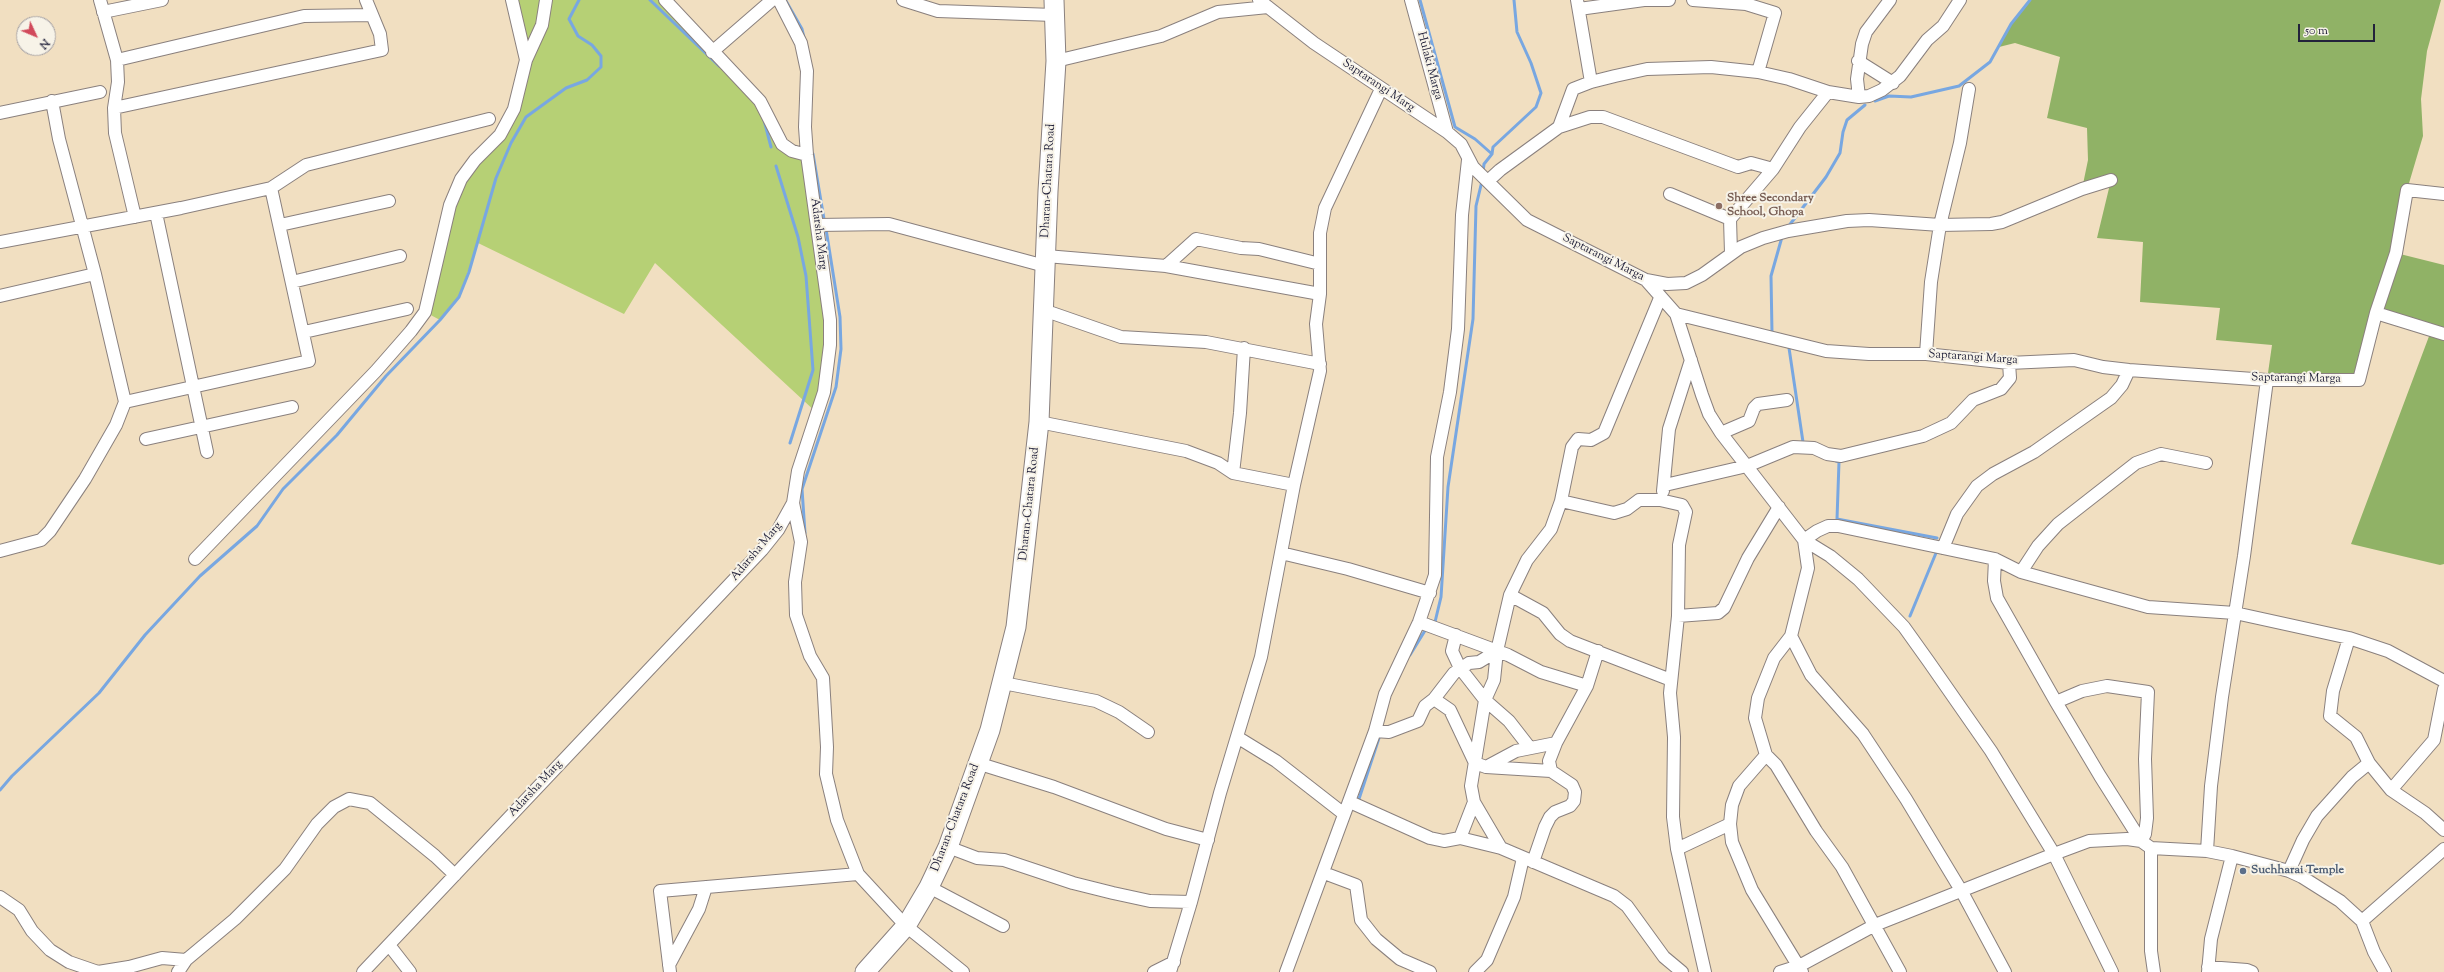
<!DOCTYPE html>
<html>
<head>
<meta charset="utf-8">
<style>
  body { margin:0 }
  #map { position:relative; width:2444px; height:972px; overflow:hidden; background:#f1dfc1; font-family:"Sorts Mill Goudy",serif }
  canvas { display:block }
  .north { position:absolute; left:16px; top:16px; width:40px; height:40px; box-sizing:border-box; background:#f7f3e8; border:1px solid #a29fa3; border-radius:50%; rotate:134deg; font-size:11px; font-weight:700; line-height:16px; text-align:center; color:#22223b }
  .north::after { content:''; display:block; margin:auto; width:14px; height:18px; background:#d1495b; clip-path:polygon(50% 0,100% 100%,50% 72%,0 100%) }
  .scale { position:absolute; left:2298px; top:24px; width:77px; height:18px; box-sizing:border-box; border:2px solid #22223b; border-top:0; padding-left:5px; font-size:12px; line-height:14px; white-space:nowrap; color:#22223b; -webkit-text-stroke:3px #f7f3e8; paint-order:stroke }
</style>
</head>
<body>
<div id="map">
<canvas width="2444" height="972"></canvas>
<div class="north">N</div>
<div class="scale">50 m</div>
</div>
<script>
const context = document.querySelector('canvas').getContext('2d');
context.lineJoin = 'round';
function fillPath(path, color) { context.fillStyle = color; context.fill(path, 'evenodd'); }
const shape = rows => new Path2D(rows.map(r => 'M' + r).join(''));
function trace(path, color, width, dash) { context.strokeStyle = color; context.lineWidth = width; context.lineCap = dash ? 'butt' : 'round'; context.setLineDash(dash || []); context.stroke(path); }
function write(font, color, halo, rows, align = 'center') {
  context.font = font + ' "Sorts Mill Goudy",serif'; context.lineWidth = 4; context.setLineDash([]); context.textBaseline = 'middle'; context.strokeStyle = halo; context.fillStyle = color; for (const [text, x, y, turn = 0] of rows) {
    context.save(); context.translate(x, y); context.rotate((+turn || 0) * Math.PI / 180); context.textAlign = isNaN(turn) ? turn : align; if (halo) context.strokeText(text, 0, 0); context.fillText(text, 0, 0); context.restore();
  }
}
const green = shape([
  [512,0,665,0,760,101,775,134,807,155,830,320,817,413,655,263,624,314,478,243,459,297,440,320,425,312,461,179,500,135,526,60]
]);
const forest = shape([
  [2030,0,2441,0,2427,51,2421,99,2423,136,2407,190,2396,253,2444,265,2444,564,2440,565,2351,544,2431,331,2377,313,2359,380,2267,380,2272,345,2216,340,2220,308,2140,302,2143,242,2097,238,2111,180,2082,189,2088,160,2087,128,2047,118,2060,57,2015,43,1999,47,2011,24]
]);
const stream = shape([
  [650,0,719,66],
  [1420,0,1455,127,1475,139,1492,154],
  [786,1,802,29,811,67],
  [1875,101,1889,96,1911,97,1959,86,1990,62,2011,24,2030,0],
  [764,120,771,147],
  [813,154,824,219],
  [776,166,798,237,806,276,813,370,790,443],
  [1483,172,1484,164,1492,154,1493,147,1536,107,1541,93,1531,63,1517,32,1514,0],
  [1788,227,1826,177,1840,153,1843,132,1847,120,1865,105],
  [1772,333,1771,276,1782,237],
  [1789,348,1803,442],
  [1836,461,1839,462,1837,519,1937,538],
  [805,533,802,489,836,387,841,349,840,317,826,229],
  [1910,616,1936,553],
  [1435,622,1441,597,1448,487,1473,319,1476,206,1482,181],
  [1410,655,1426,629],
  [0,790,12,776,99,693,145,635,200,576,257,526,283,489,337,435,386,376,440,320,459,297,469,272,496,178,511,143,526,117,566,88,587,80,601,67,601,56,592,45,578,36,569,19,579,0],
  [1358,802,1380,735]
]);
const street = shape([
  [100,0,117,60,118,82,114,108,115,133,135,217],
  [512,0,526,60],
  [665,0,760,101,782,144,792,151,807,155],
  [903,0,938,11,1054,15],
  [1259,0,1314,43,1447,132,1461,144,1473,167,1527,220,1646,280,1676,314,1826,351,1869,354,1926,354,2009,363,2074,360,2103,367,2129,370,2267,380,2359,380,2376,313,2396,253,2407,190,2444,194],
  [1411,0,1447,132],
  [1577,0,1591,82],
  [1693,0,1746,4,1775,13,1758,72],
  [1579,9,1644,0,1669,0],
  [103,12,162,0],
  [712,52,772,0],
  [117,60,304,16,372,15],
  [1056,61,1161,36,1218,12,1268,7],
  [1858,61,1893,83],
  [1859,97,1857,79,1862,44,1866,32,1890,0],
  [114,108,382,50,380,34,366,0],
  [0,113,100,92],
  [1559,127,1590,117,1603,117,1738,167,1751,163,1773,169],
  [1488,181,1500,170,1559,127,1573,89,1591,82,1615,76,1647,69,1711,67,1758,72,1789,79,1828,92,1859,97,1869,96,1882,90,1900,76,1927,40,1943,26,1960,0],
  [1670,194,1730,219,1773,169,1800,127,1828,92],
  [156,213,207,452],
  [1730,219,1731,253],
  [280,225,389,201],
  [817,225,889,224,1045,266],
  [0,242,181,208,271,188,306,165,489,119],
  [1046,256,1166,266,1196,239,1241,248,1259,249,1320,264],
  [1166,266,1320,294],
  [1646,280,1667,284,1686,283,1702,275,1741,247,1763,238,1788,231,1847,221,1869,220,1940,225,1991,224,2002,222,2082,189,2111,180],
  [292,282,400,256],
  [0,296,95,274],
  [1043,312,1052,313,1121,337,1206,342,1320,364],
  [2376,313,2444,334],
  [1676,314,1702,395,1709,414,1721,433,1804,540,1830,556,1858,579,1904,627,1929,662,1991,751,2054,854,2112,972],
  [304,332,407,309],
  [1926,354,1931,282,1940,225,1960,143,1969,89],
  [125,402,309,361,271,188],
  [1039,422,1186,451,1218,463,1233,473,1294,485],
  [1721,433,1749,421,1754,408,1758,404,1787,400],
  [146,439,292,407],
  [1233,473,1240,413,1244,348],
  [1665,485,1747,466,1793,447,1814,448,1827,454,1841,456,1923,436,1951,423,1973,400,2001,389,2010,378,2009,363],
  [1663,491,1669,429,1691,360],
  [1561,501,1614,513,1627,509,1639,500,1660,500,1682,505,1686,512,1679,545,1678,616,1670,693,1674,737,1673,817,1677,849,1705,972],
  [793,503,801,542,795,582,796,615,810,656,823,678,827,747,826,774,837,820,858,874,906,926,963,972],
  [1943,548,1957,514,1977,486,1993,474,2034,452,2111,398,2122,385,2129,370],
  [0,551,41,540,50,531,85,479,116,425,125,402,95,274,59,139,52,101],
  [1281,553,1348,569,1430,593],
  [195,559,376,371,411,331,425,312,450,205,461,179,475,160,500,135,514,109,526,60,542,25,546,0],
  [1995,559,1994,581,1997,598,2018,635,2056,702,2100,776,2141,841,2145,834,2147,818,2145,759,2148,692,2107,686,2082,691,2056,702],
  [2021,572,2038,546,2058,524,2136,463,2161,454,2206,463],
  [1510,595,1543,613,1560,634,1570,641,1671,680],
  [1678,616,1718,613,1724,608,1748,558,1779,507],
  [1419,622,1508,655,1541,672,1587,686],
  [1456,635,1452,651,1460,668,1485,700,1509,721,1530,748],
  [1791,636,1774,658,1758,698,1755,718,1766,755,1739,786,1732,805,1730,824,1732,842,1752,890,1802,972],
  [2349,638,2333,691,2330,716,2356,737,2369,763,2391,790,2425,813,2444,830],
  [1003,683,1096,701,1119,712,1148,732],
  [1434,699,1454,673,1469,663,1479,662,1497,651],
  [1375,731,1389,732,1418,721,1425,706,1434,699,1450,710,1475,763,1486,767,1551,771],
  [1237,737,1276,761,1344,814],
  [1766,755,1776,765,1816,831,1842,867,1900,972],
  [977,763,1054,787,1166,829,1208,840],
  [1488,766,1516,751,1556,743],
  [2391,790,2434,740,2444,689],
  [1350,802,1430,838,1444,841,1460,838,1501,848,1614,896,1627,906,1664,957,1682,972],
  [1460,838,1474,802],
  [948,847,977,858,1004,860,1073,883,1113,893,1150,901,1191,902],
  [1501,848,1474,802,1471,786,1485,700,1494,680,1497,651,1510,595,1527,560,1551,529,1561,501,1572,447,1578,439,1591,440,1604,433,1660,298],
  [2151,848,2151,951,2154,972],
  [1677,849,1730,824],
  [2207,851,2211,786,2222,697,2244,556,2267,380],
  [1533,862,1545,827,1550,817,1555,812,1570,806,1574,801,1575,792,1572,785,1551,771,1549,761,1556,743,1587,686,1598,651],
  [2289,871,2303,840,2317,816,2352,777,2369,763],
  [1324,873,1356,885,1361,920,1376,939,1400,959,1430,972],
  [929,887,1003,926],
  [0,897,19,910,32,931,50,950,69,962,98,972,129,967,162,958,186,960],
  [2362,921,2444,849],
  [389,945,410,972],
  [669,965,699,909,706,887],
  [2208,967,2247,970,2252,972],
  [178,972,186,960,235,919,285,869,317,824,334,807,349,799,370,803,435,856,455,875],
  [363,972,762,550,778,530,793,503,798,471,824,392,830,345,830,320,807,155,805,127,807,71,801,43,779,0],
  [670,972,660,891,858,874],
  [1154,972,1174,962],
  [1170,972,1191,902,1220,793,1261,657,1294,485,1320,371,1316,324,1320,294,1320,233,1325,208,1381,89],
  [1286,972,1375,731,1385,694,1419,622,1435,575,1437,457,1450,392,1458,329,1462,215,1468,160],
  [1475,972,1487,960,1514,897,1523,858],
  [1780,972,1799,966,1875,925,2054,854,2089,841,2127,839,2141,841,2151,848,2207,851,2232,856,2289,871,2302,877,2340,901,2362,921,2374,952,2385,972],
  [2005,972,1962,892,1906,799,1863,734,1811,675,1791,636,1808,568,1804,540,1817,531,1828,526,1838,526,1995,559,2021,572,2148,607,2235,613,2349,638,2388,651,2444,681],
  [2208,972,2211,939,2232,856]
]);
const primary = shape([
  [865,972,906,926,929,887,948,847,990,730,1016,627,1039,422,1048,191,1056,61,1054,0]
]);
const markers = [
  [1719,206,4,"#8d6e63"],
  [2243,871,4,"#5c6f8a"]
];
const streetNames = [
  ["Hulaki Marga",1429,66,75],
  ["Saptarangi Marg",1378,86,34],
  ["Dharan-Chatara Road",1049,181,-87],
  ["Adarsha Marg",818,234,83],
  ["Saptarangi Marga",1603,258,27],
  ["Saptarangi Marga",1973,358,4],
  ["Saptarangi Marga",2296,379,1],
  ["Dharan-Chatara Road",1030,504,-84],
  ["Adarsha Marg",757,552,-50],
  ["Adarsha Marg",536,789,-47],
  ["Dharan-Chatara Road",956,818,-69]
];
const educationNames = [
  ["Shree Secondary",1727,199],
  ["School, Ghopa",1727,213]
];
const serviceNames = [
  ["Suchharai Temple",2251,871]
];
fillPath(green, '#b6d075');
fillPath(forest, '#90b266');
trace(stream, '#78a7e1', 3);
trace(street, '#8a807e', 14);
trace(primary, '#8a807e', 21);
trace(street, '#fff', 12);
trace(primary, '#fff', 19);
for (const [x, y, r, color] of markers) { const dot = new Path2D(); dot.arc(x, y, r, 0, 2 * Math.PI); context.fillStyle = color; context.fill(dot); trace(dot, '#f7f3e8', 1.5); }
write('12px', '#22223b', '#f7f3e8', streetNames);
write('bold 12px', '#785e54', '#f7f3e8', educationNames, 'left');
write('bold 12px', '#4e5e75', '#f7f3e8', serviceNames, 'left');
</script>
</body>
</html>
